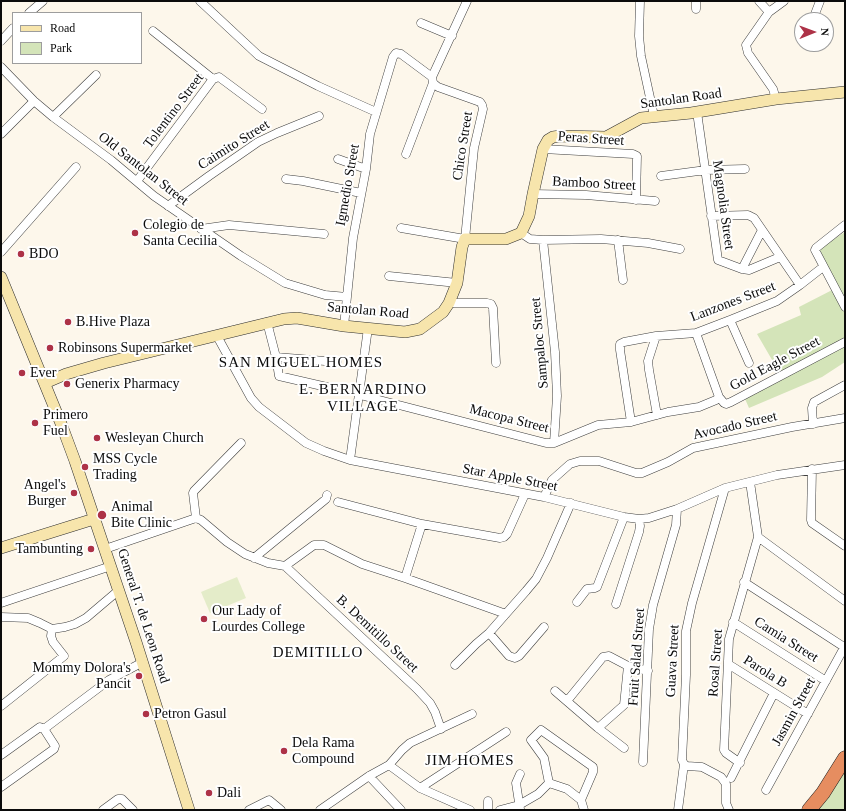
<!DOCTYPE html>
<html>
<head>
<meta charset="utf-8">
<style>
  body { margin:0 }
  #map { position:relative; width:846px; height:811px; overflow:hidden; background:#fdf7eb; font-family:"Times New Roman",serif }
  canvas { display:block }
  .frame { position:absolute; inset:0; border:2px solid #0b0b0b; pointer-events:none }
  .legend { position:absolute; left:12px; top:12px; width:130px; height:52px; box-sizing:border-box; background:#fff; border:1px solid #9d9d9d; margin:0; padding:5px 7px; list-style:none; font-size:12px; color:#0b0b0b }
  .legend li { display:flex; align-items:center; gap:8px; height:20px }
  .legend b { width:20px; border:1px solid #9d9d9d }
  .north { position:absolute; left:794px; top:12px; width:40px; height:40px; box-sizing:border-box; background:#fff; border:1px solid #9d9d9d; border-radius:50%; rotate:89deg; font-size:11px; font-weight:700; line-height:16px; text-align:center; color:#0b0b0b }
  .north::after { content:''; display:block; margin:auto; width:14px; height:18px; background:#ad3247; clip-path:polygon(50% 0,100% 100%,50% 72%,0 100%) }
</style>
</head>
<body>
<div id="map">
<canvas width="846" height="811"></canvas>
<div class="frame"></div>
<ul class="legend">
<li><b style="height:5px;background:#f7e5ac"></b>Road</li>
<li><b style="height:11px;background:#d4e4b9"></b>Park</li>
</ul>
<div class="north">N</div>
</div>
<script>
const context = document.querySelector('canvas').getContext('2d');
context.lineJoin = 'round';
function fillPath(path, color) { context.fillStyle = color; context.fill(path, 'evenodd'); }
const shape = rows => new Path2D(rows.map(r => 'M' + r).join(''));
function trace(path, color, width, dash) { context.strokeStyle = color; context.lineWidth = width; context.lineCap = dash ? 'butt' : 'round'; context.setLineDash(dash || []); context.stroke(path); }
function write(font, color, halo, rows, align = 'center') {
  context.font = font + ' "Times New Roman",serif'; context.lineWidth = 4; context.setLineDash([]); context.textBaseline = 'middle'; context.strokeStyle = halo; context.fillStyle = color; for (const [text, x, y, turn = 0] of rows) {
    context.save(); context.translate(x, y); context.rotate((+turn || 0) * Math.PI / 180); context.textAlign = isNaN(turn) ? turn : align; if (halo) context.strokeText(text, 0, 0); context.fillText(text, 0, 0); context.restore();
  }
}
const green = shape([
  [845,232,845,362,822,377,749,408,742,392,782,377,757,334,801,315,799,307,838,287,819,249],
  [845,764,845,810,813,810]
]);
const pitch = shape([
  [237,577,246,598,210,613,201,592]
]);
const street = shape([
  [200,1,259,56,318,86,376,112],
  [640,1,639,36,641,56,654,116],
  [696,1,696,9],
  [759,1,769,12],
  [29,13,43,1],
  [814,20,815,14,820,1],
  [421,23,452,36],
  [153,31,213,79],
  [1,41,13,28],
  [1,67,34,101,53,117,111,160,154,196,241,256,285,283,325,295,347,297],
  [776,99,773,89,748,53,746,45,769,12,784,1],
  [697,112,718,260,742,269,749,270,780,257],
  [53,117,96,75],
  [1,134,34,101],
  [543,149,633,154,637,156,636,200],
  [406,154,433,83,432,77,467,1],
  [338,159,366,169],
  [661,176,706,170,745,169],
  [286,179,303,181,361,193],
  [137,181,213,79,219,77,262,109],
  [533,194,586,195,655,201],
  [168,206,209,176,258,142,277,133,319,116],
  [711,216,748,215,754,218,800,285],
  [845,225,816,248,815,250,845,307],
  [401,228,465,239,474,148,483,109,482,105,480,102,438,87,433,83],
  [201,229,229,225,324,234],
  [521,233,530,239,543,240,601,239,648,243,680,249],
  [543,240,555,352,557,396,554,443],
  [618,240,623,280],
  [1,252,76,167],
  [742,269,762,230],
  [389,276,457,283],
  [449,303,487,303,491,304,493,308,496,363],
  [730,320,749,363],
  [267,322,276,357,279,376,331,388],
  [344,326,353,238,366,169,370,134,393,57,396,53,401,54,432,77],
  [696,333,719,397,724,403,726,404,731,402,845,342],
  [217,336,251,398,259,407,306,443,324,451,350,460,544,497,624,517,639,519,649,518,677,509,725,488,777,475,845,465],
  [656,336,648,361,649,370,657,415],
  [276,357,337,362],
  [360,395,546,443,554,443,598,425,631,422,668,412,699,407,716,400,719,397],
  [631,422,620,350,620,344,624,342,656,336,696,333,730,320,777,301,800,285,823,267],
  [813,424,812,408,814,402,845,385],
  [350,460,368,328],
  [812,469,811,520,812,523,845,546],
  [725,488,692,603,686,631,686,675,682,760,684,764,687,766,702,767,721,777,724,781,726,784,726,803,729,810],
  [544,497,552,480,570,464,580,461,599,461,636,473,642,473,668,462,693,448,792,427,845,418],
  [338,502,422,524,500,538,504,537,507,534,525,494],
  [196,518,193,493,194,491,241,443],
  [758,537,845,601],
  [105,549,196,518,201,520,227,542,245,554,268,563,285,566,314,545,324,545,362,564,405,578,506,614],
  [254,558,326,499,327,495],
  [285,566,417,689,430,703,435,712,441,729],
  [405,578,422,524],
  [744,582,844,647],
  [577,602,587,589,595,588,597,587,624,517],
  [1,603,111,566],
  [616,604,639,532,640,526,639,519],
  [1,617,28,618,40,623,52,629,65,627,75,624,86,618,119,590],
  [733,622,826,681],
  [489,633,509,656,515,658,519,656,544,627],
  [728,664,808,714],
  [455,665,476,644,489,633,526,591,536,579,547,558,571,503],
  [555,691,598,728,624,748],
  [567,701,603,657,609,656,628,666,648,671],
  [1,706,64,656,53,642,51,636,52,629],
  [598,728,624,705,628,666],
  [44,729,109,680,143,662],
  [1,755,40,727,44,729,55,746,54,749,1,787],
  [643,762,649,629,653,605,676,525,677,509],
  [740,763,726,753,724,750,729,639,758,537,750,482],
  [389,765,420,788,470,810],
  [369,776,401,810],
  [731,778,774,693],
  [549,783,544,758,531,740,541,730,593,767,593,772,581,800],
  [549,783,567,789,581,800,584,810],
  [420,788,506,732],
  [766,790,845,646],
  [488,801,488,810],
  [520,809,516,783,520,774],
  [103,810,118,799,122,799,133,810],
  [249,810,269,800,281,810],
  [320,810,369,776,389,765,402,750,410,743,472,714],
  [500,810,519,805,538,794,549,783],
  [678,810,684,764]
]);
const secondary = shape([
  [1,277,62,426,75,461,136,642,189,810],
  [45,383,66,374,104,363,284,319,297,318,344,326,405,332,420,329,443,312,449,303,457,283,462,247,465,239,506,239,521,233,529,216,533,194,543,149,548,140,553,137,560,136,606,137,641,118,691,113,776,99,845,92],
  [1,548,94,519]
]);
const highway = shape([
  [809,810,823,793,845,758]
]);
const markers = [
  [135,233,4,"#ad3247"],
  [21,254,4,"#ad3247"],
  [68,322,4,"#ad3247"],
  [50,348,4,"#ad3247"],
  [22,373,4,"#ad3247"],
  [67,384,4,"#ad3247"],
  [35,423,4,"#ad3247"],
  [97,438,4,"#ad3247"],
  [85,467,4,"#ad3247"],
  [74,493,4,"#ad3247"],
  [102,515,5,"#ad3247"],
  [91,549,4,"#ad3247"],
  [204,619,4,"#ad3247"],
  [139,676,4,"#ad3247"],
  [146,714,4,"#ad3247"],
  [284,751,4,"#ad3247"],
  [209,793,4,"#ad3247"]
];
const streetNames = [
  ["Santolan Road",681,99,-8],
  ["Tolentino Street",174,111,-53],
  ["Peras Street",591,139,4],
  ["Caimito Street",234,145,-32],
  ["Chico Street",463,146,-81],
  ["Old Santolan Street",143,169,38],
  ["Bamboo Street",594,184,3],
  ["Igmedio Street",348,185,-80],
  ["Magnolia Street",723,205,82],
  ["Lanzones Street",733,302,-21],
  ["Santolan Road",368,311,5],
  ["Sampaloc Street",540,343,-95],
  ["Gold Eagle Street",775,364,-28],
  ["Macopa Street",509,419,14],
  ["Avocado Street",735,426,-13],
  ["Star Apple Street",510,478,11],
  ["General T. de Leon Road",143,616,72],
  ["B. Demitillo Street",377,634,43],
  ["Camia Street",786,640,32],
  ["Fruit Salad Street",637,657,-86],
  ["Guava Street",673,661,-87],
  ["Rosal Street",716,663,-86],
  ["Parola B",765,672,32],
  ["Jasmin Street",794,712,-61]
];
const poiNames = [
  ["Colegio de",143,225],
  ["Santa Cecilia",143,241],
  ["BDO",29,254],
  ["B.Hive Plaza",76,322],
  ["Robinsons Supermarket",58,348],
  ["Ever",30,373],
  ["Generix Pharmacy",75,384],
  ["Primero",43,415],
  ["Fuel",43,431],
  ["Wesleyan Church",105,438],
  ["MSS Cycle",93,459],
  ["Trading",93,475],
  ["Angel's",66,485,"right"],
  ["Burger",66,501,"right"],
  ["Animal",111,507],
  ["Bite Clinic",111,523],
  ["Tambunting",83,549,"right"],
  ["Our Lady of",212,611],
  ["Lourdes College",212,627],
  ["Mommy Dolora's",131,668,"right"],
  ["Pancit",131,684,"right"],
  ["Petron Gasul",154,714],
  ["Dela Rama",292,743],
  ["Compound",292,759],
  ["Dali",217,793]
];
const neighbourhoodNames = [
  ["SAN MIGUEL HOMES",301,363],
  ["E. BERNARDINO",363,390],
  ["VILLAGE",363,407],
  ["DEMITILLO",318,653],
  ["JIM HOMES",470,761]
];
fillPath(green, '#d4e4b9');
fillPath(pitch, '#e4ecc9');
trace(street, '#3e3e3e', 9);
trace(secondary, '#2d2d2d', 12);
trace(highway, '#1c1c1c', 15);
trace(street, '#fff', 8);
trace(secondary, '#f7e5ac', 11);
trace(highway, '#e68d60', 14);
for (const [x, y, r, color] of markers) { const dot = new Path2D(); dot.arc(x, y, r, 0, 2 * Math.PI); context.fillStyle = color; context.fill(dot); trace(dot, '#fff', 1.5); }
write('14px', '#0b0b0b', '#fff', streetNames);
write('14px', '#0b0b0b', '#fff', poiNames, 'left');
context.letterSpacing = '1px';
write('15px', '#0b0b0b', '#fff', neighbourhoodNames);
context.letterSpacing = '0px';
</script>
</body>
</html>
